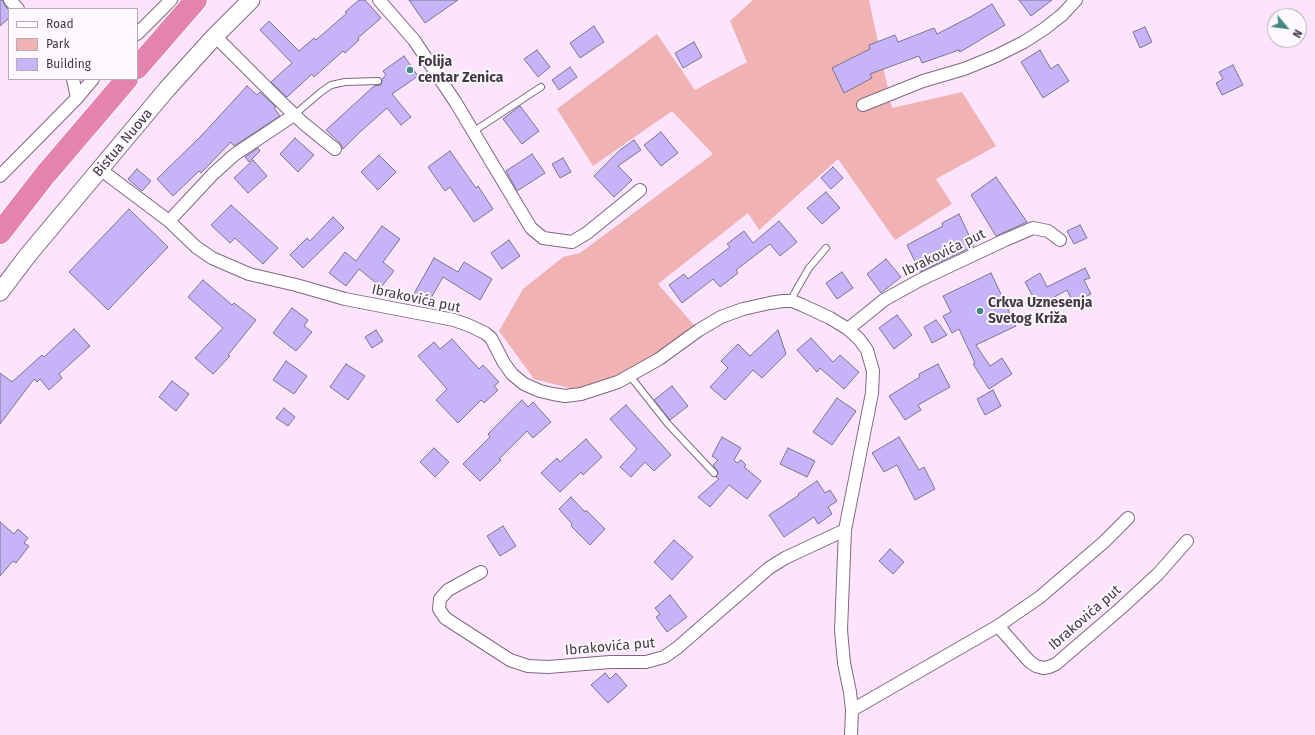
<!DOCTYPE html>
<html>
<head>
<meta charset="utf-8">
<style>
	body { margin:0 }
	#map { position:relative; width:1315px; height:735px; overflow:hidden; background:#fce4fd; font-family:"Fira Sans",sans-serif }
	canvas { display:block }
	.legend { position:absolute; left:8px; top:8px; width:130px; height:72px; box-sizing:border-box; background:#fdf9fe; border:1px solid #b3acb3; margin:0; padding:5px 7px; list-style:none; font-size:12px; color:#433943 }
	.legend li { display:flex; align-items:center; gap:8px; height:20px }
	.legend b { width:20px; border:1px solid #b3acb3 }
	.north { position:absolute; left:1267px; top:8px; width:40px; height:40px; box-sizing:border-box; background:#fdf9fe; border:1px solid #b3acb3; border-radius:50%; rotate:119deg; font-size:11px; font-weight:700; line-height:16px; text-align:center; color:#433943 }
	.north::after { content:''; display:block; margin:auto; width:14px; height:18px; background:#428882; clip-path:polygon(50% 0,100% 100%,50% 72%,0 100%) }
</style>
</head>
<body>
<div id="map">
<canvas width="1315" height="735"></canvas>
<ul class="legend">
<li><b style="height:5px;background:#fff"></b>Road</li>
<li><b style="height:11px;background:#f0b2b2"></b>Park</li>
<li><b style="height:11px;background:#c7b4f8"></b>Building</li>
</ul>
<div class="north">N</div>
</div>
<script>
const ctx = document.querySelector('canvas').getContext('2d');
ctx.lineJoin = 'round';
function paint(path, color) { ctx.fillStyle = color; ctx.fill(path, 'evenodd'); }
const poly = rows => new Path2D(rows.map(r => 'M' + r).join(''));
function trace(path, color, width, dash) { ctx.strokeStyle = color; ctx.lineWidth = width; ctx.lineCap = dash ? 'butt' : 'round'; ctx.setLineDash(dash || []); ctx.stroke(path); }
function write(font, color, halo, rows, align = 'center') {
  ctx.font = font + ' "Fira Sans",sans-serif'; ctx.lineWidth = 4; ctx.setLineDash([]); ctx.textBaseline = 'middle'; ctx.strokeStyle = halo; ctx.fillStyle = color; for (const [text, x, y, turn = 0] of rows) {
    ctx.save(); ctx.translate(x, y); ctx.rotate((+turn || 0) * Math.PI / 180); ctx.textAlign = isNaN(turn) ? turn : align; if (halo) ctx.strokeText(text, 0, 0); ctx.fillText(text, 0, 0); ctx.restore();
  }
}
paint(poly([
	[753,0,869,0,892,108,962,92,996,146,936,179,952,204,895,240,838,159,759,230,748,213,658,284,701,333,620,380,577,390,534,379,499,331,523,289,563,257,580,253,713,154,672,111,593,166,557,109,657,34,695,90,747,62,730,21]
]), '#f0b2b2');
const building = poly([
	[0,0,3,0,4,5,9,10,9,18,0,26,0,0],
	[359,0,365,0,381,18,358,38,359,40,345,53,343,51,314,77,312,74,287,97,271,82,292,63,260,30,269,21,299,51,314,38,316,40,347,13,345,12,359,0],
	[409,0,458,0,425,23,409,0],
	[1019,0,1052,0,1031,16,1019,0],
	[992,4,1005,25,960,52,959,50,922,63,919,56,870,74,872,78,844,93,832,68,870,49,869,45,895,35,898,42,934,28,937,34,972,16,992,4],
	[594,26,604,42,580,58,570,43,594,26],
	[1145,27,1152,42,1140,48,1133,32,1145,27],
	[694,42,702,57,683,68,675,53,694,42],
	[537,50,550,67,538,77,524,59,537,50],
	[1040,50,1051,69,1058,64,1069,81,1043,98,1021,62,1040,50],
	[404,56,418,76,392,94,411,117,401,125,387,108,360,132,343,149,340,143,326,130,374,86,381,85,382,81,382,79,386,75,383,71,404,56],
	[1233,65,1243,85,1222,95,1216,83,1223,79,1219,72,1233,65],
	[570,67,577,77,559,90,552,80,570,67],
	[247,86,257,95,260,92,276,107,274,108,280,116,234,146,231,142,201,173,199,171,173,196,157,179,202,135,247,86],
	[520,106,539,131,522,144,503,119,520,106],
	[661,132,678,153,661,166,644,145,661,132],
	[295,138,314,155,298,172,280,154,295,138],
	[634,140,641,150,618,166,632,180,614,197,594,176,620,150,634,140],
	[258,148,260,151,249,162,245,157,258,148],
	[450,151,476,188,478,186,493,209,474,222,450,187,445,191,428,167,450,151],
	[532,154,545,173,517,191,506,171,532,154],
	[379,155,396,172,378,190,361,172,379,155],
	[563,158,571,172,560,178,552,164,563,158],
	[253,160,267,176,248,193,234,178,253,160],
	[833,167,843,178,831,189,821,178,833,167],
	[137,169,151,181,142,191,128,179,137,169],
	[996,177,1027,222,996,236,971,195,996,177],
	[826,192,840,208,822,224,807,208,826,192],
	[231,205,278,248,263,264,235,238,230,243,211,225,231,205],
	[129,209,168,247,108,310,69,272,129,209],
	[959,214,974,246,920,272,907,245,943,226,942,223,959,214],
	[333,217,344,228,303,268,290,255,307,238,310,241,333,217],
	[779,221,797,242,780,256,770,244,736,270,738,273,720,287,713,279,682,303,669,285,684,274,688,279,730,247,727,244,744,231,753,243,779,221],
	[1080,225,1087,238,1074,244,1067,231,1080,225],
	[382,226,400,239,383,262,394,271,381,287,359,269,346,286,329,273,345,252,356,261,382,226],
	[509,240,520,256,502,269,491,253,509,240],
	[434,258,458,272,464,262,492,279,480,300,443,277,426,307,411,299,434,258],
	[886,259,901,277,881,293,867,274,886,259],
	[1085,268,1090,278,1084,280,1091,294,1073,303,1067,290,1038,306,1025,282,1040,273,1047,287,1085,268],
	[842,272,853,288,837,299,826,283,842,272],
	[991,273,1016,326,976,345,990,366,1002,358,1012,374,989,389,973,364,975,363,959,329,952,333,943,316,951,312,943,296,991,273],
	[203,280,232,305,234,303,256,320,228,355,230,356,213,374,195,358,223,328,188,297,203,280],
	[292,308,308,320,304,326,312,332,296,351,273,333,292,308],
	[897,315,912,335,894,349,879,328,897,315],
	[936,320,947,335,932,343,924,327,936,320],
	[74,329,90,346,59,374,62,378,49,390,40,379,37,382,34,379,0,424,0,373,12,382,42,355,44,357,74,329],
	[376,330,383,341,372,348,365,337,376,330],
	[778,330,786,354,762,378,753,370,725,400,710,387,728,368,721,361,738,344,750,356,778,330],
	[811,338,833,362,840,355,859,372,844,389,820,368,817,372,797,350,811,338],
	[452,339,479,369,483,365,499,382,494,386,498,390,484,403,481,400,458,423,436,400,447,389,418,356,434,342,440,349,452,339],
	[286,361,307,376,294,394,273,380,286,361],
	[346,364,365,376,348,400,330,387,346,364],
	[938,364,950,387,918,405,921,410,905,420,889,396,920,377,919,374,938,364],
	[172,381,189,394,176,411,159,397,172,381],
	[672,386,688,406,670,420,654,400,672,386],
	[993,390,1001,406,985,415,977,399,993,390],
	[837,398,856,411,832,445,813,432,837,398],
	[522,400,528,407,533,402,551,422,533,438,527,431,499,459,501,460,480,481,463,464,490,437,488,434,522,400],
	[626,405,671,455,654,471,645,462,631,477,620,467,637,449,610,419,626,405],
	[284,408,295,417,288,426,276,418,284,408],
	[722,437,741,448,734,460,737,463,741,460,746,465,744,467,761,481,747,499,729,485,710,507,698,497,719,479,716,477,718,472,713,465,718,460,712,456,722,437],
	[899,437,919,470,924,467,935,489,915,500,897,465,884,472,872,453,899,437],
	[586,439,602,457,583,475,581,472,560,492,541,473,557,458,560,462,586,439],
	[434,448,449,462,435,477,420,462,434,448],
	[788,448,815,461,807,477,780,464,788,448],
	[817,481,825,493,830,490,837,501,828,507,832,514,818,524,814,517,784,537,769,515,799,495,798,494,817,481],
	[571,497,585,512,586,510,605,529,590,545,571,526,572,524,559,509,571,497],
	[0,522,14,534,18,529,28,538,24,543,29,546,16,563,13,561,0,576,0,522],
	[503,526,516,546,500,556,487,536,503,526],
	[674,540,693,557,672,580,654,562,674,540],
	[890,549,904,562,893,574,879,561,890,549],
	[670,595,687,617,667,632,656,617,660,614,655,608,670,595],
	[605,673,610,679,616,673,627,686,608,703,591,685,605,673]
]);
paint(building, '#c7b4f8');
trace(building, '#7b748f', 1);
const lane = poly([
	[294,115,321,92,331,85,345,82,378,81],
	[474,131,541,87],
	[792,301,794,294,809,268,826,248],
	[630,376,668,424,714,473]
]);
const street = poly([
	[10,0,18,9],
	[379,0,414,40,456,103,531,228,543,238,572,242,587,233,640,190],
	[137,34,171,0],
	[215,36,281,102,303,123,335,149],
	[73,79,77,98],
	[863,105,923,81,964,69,996,56,1024,42,1044,29,1062,15,1076,0],
	[101,170,169,221,196,247,212,258,249,274,296,285,345,299,454,320,468,325,485,333,491,338,504,363,512,374,524,384,540,391,553,394,565,396,581,394,618,382,659,359,699,330,721,317,743,309,770,303,783,301,792,301,802,305,830,318,848,329,859,339,867,350,873,371,872,393,845,530,841,630,844,663,850,692,852,710,851,735],
	[0,176,77,98,93,79],
	[169,221,213,174,234,155,294,115],
	[848,329,884,300,920,280,1005,240,1033,228,1048,231,1060,240],
	[481,572,448,590,440,599,439,609,445,618,510,660,528,666,548,667,610,662,646,662,664,657,677,648,769,568,785,558,845,530],
	[998,626,1029,661,1036,666,1043,668,1049,667,1056,664,1120,609,1158,574,1187,541],
	[852,710,998,626,1040,597,1104,542,1128,518]
]);
const secondary = poly([
	[0,292,28,255,167,89,215,36,251,0]
]);
const highway = poly([
	[137,68,196,0],
	[0,233,45,175,127,79]
]);
trace(lane, '#7e697f', 8);
trace(street, '#7e697f', 14);
trace(secondary, '#7e697f', 19);
trace(highway, '#fff', 24);
trace(lane, '#fff', 6);
trace(street, '#fff', 12);
trace(secondary, '#fff', 17);
trace(highway, '#e482b0', 22);
for (const [x, y, r, color] of [
	[410,70,4,"#428882"],
	[980,311,4,"#428882"]
]) { const dot = new Path2D(); dot.arc(x, y, r, 0, 2 * Math.PI); ctx.fillStyle = color; ctx.fill(dot); trace(dot, '#fdf9fe', 1.5); }
write('bold 14px', '#433943', '#fdf9fe', [
	["Folija",418,62],
	["centar Zenica",418,78],
	["Crkva Uznesenja",988,303],
	["Svetog Križa",988,319]
], 'left');
write('14px', '#433943', '#fdf9fe', [
	["Bistua Nuova",123,143,-50],
	["Ibrakovića put",944,253,-26],
	["Ibrakovića put",416,299,12],
	["Ibrakovića put",1085,618,-41],
	["Ibrakovića put",610,647,-5]
]);
</script>
</body>
</html>
